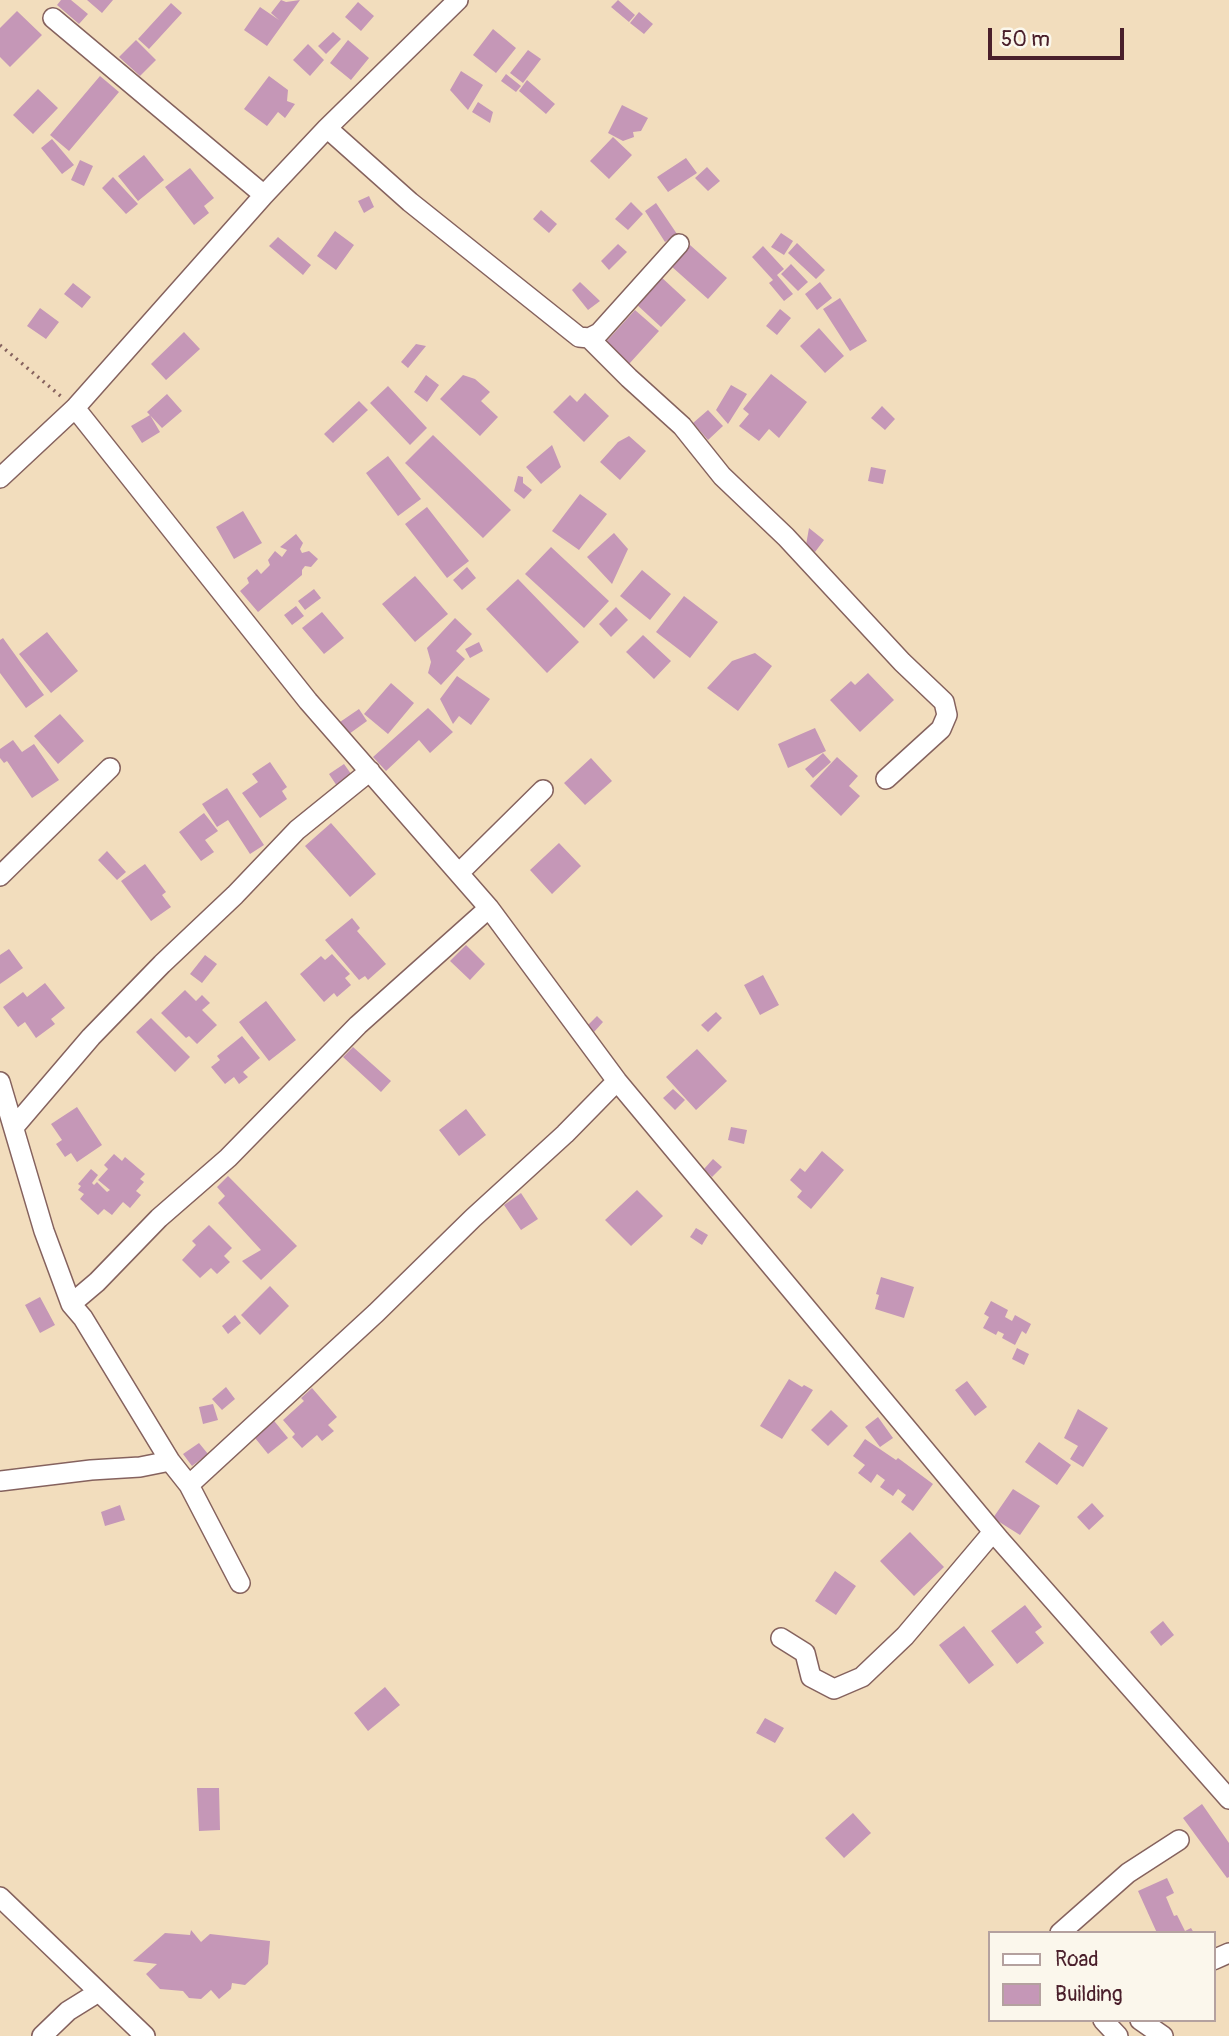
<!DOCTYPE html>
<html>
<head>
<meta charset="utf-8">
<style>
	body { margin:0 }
	#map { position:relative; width:1229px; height:2036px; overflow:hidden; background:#f2ddbd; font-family:Pangolin,sans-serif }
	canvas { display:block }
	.legend { position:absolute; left:988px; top:1931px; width:228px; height:91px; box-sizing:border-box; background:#fbf7ec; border:2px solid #b4a19f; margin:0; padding:9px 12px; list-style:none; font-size:21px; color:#4a1f2b }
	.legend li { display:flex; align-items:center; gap:14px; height:35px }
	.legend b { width:35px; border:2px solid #b4a19f }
	.scale { position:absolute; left:988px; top:28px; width:136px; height:32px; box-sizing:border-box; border:4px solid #4a1f2b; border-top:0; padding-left:9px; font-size:21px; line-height:24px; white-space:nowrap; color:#4a1f2b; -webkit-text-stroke:5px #fbf7ec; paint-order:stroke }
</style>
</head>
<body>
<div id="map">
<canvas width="1229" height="2036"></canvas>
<ul class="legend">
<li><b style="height:9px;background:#fff"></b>Road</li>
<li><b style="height:19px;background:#c597b7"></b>Building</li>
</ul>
<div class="scale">50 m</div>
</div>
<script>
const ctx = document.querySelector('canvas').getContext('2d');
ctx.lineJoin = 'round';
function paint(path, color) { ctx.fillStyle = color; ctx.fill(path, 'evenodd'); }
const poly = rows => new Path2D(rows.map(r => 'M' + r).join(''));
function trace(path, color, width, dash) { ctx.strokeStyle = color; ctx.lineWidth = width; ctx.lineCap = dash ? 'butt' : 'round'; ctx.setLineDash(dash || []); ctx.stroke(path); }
paint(poly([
	[61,0,71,0,88,14,79,24,57,5],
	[87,0,113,0,102,13],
	[281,0,286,2,300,0,267,46,244,30,260,7,279,20,271,13],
	[618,0,635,15,629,22,611,7],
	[358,2,374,16,361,31,345,17],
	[171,3,182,13,149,49,138,39],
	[17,11,42,35,10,67,0,57,0,28],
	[639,12,653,24,644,34,630,23],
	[493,29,516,48,496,73,473,55],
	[333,32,341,39,326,54,318,46],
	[136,40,156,60,140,76,119,57],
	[348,40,369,58,351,80,330,63],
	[308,44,324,60,310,76,293,60],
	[528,50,541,59,523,83,510,73],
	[461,71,483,85,468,110,450,90],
	[506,74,521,86,516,92,501,81],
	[100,76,119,92,69,151,50,135],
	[269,76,288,90,287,101,295,104,285,118,278,112,267,126,244,109],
	[527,80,555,104,546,114,519,91],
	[38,89,58,108,33,134,13,115],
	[478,102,493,112,490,123,472,112],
	[622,105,648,118,641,131,633,132,634,137,623,141,608,133],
	[613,137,632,155,609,179,590,161],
	[52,139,74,165,62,174,41,148],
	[144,155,164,180,138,201,118,176],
	[686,158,697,173,668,192,657,177],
	[80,160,93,166,84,186,71,180],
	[707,167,720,181,708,191,695,178],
	[190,168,214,198,204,206,209,213,194,225,165,187],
	[113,177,138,204,126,214,102,188],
	[369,196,374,207,364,213,358,201],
	[631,202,643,214,628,230,615,219],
	[656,203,677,234,665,242,645,211],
	[541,210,557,224,549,233,533,219],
	[335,231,354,245,336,270,317,256],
	[781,233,793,241,784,255,771,247],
	[278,237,311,265,303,275,269,246],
	[797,243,825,270,816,279,788,253],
	[618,244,627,252,609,270,601,261],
	[690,245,727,278,708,299,671,266],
	[763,246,784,269,777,275,793,294,784,301,769,283,773,280,752,257],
	[791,264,808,282,798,291,781,274],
	[660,276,686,300,661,327,635,303],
	[580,282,600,301,588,310,572,290],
	[820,282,832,298,817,310,805,294],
	[73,283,91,297,82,308,64,294],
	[840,298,867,341,850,351,823,309],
	[40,308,59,322,46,339,27,326],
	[780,309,791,318,777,335,766,326],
	[635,310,659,331,629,364,605,343],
	[819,328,844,356,825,373,800,346],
	[184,332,200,349,166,380,151,364],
	[416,344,426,346,408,368,401,362],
	[771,374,807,402,779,438,769,429,759,441,739,426,749,414,743,409],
	[426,375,439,385,427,402,414,392],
	[463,375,475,379,490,392,481,401,498,417,480,436,440,399],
	[731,385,747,394,728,424,716,410],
	[388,386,427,428,410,445,370,403],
	[585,393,609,416,584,442,553,412,570,395,577,402],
	[167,394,182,411,162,428,147,412],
	[359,401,368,410,333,443,324,434],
	[882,406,895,419,885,430,871,418],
	[708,410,723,426,708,440,693,423],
	[150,415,160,432,142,443,131,426],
	[433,435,511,510,483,538,405,463],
	[629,436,646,451,620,480,600,462,618,442],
	[552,445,561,467,541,484,526,467],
	[388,456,421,499,398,516,366,473],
	[871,467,886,470,883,484,868,481],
	[518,476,523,477,523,483,532,490,524,499,514,491],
	[580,494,607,514,579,550,552,531],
	[427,507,469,561,447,578,405,524],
	[243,511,262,543,234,559,216,527],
	[809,528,824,540,815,552,806,545],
	[614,533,628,549,612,584,587,557],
	[296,534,303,543,300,549,302,553,309,551,318,559,311,567,305,566,302,570,302,575,258,612,240,591,249,583,247,578,257,569,261,574,270,565,268,560,275,551,282,557,287,550,280,547],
	[551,547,609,601,584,628,525,574],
	[467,567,476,578,462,590,453,580],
	[642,570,671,594,650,620,620,596],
	[415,576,448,614,415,642,382,604],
	[518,579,579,642,547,673,486,609],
	[314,589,321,598,305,610,298,601],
	[684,596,718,622,690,658,656,632],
	[296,606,304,616,292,625,284,615],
	[616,607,628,620,611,637,599,624],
	[322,612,344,638,324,654,302,628],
	[455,618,472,634,456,651,465,659,441,685,428,673,431,662,427,648],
	[47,632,78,671,51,693,19,654],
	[643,635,671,661,654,679,626,652],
	[3,638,44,695,26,708,0,673,0,640],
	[479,642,483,651,470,658,465,649],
	[755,653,772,666,738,711,707,688,732,661],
	[868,673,894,700,860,732,830,700,851,681,855,685],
	[457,676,490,699,471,725,459,716,453,724,440,699],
	[391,683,414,703,388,734,364,714],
	[428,708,453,732,430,753,419,740,386,771,373,757],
	[359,709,367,721,349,734,340,722],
	[60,714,84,741,58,764,34,736],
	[815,728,826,751,788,768,778,744],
	[13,740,22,752,34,744,59,780,32,798,7,761,4,763,0,758,0,749],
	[823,753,831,762,813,778,805,769],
	[837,757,858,776,849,786,860,796,841,816,810,786],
	[591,758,612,781,585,805,564,783],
	[270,762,287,787,282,791,287,799,260,818,242,793,258,782,252,774],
	[344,764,354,778,339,789,329,774],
	[227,788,264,845,250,854,228,820,217,827,202,804],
	[204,813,218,831,205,840,214,852,201,861,179,832],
	[331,823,376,874,350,897,305,846],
	[559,843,581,866,552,894,530,870],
	[107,851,126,872,117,880,98,860],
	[145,864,166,892,162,895,171,907,151,921,121,881],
	[352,918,360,928,357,931,386,964,368,980,365,976,359,980,325,940],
	[466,945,485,964,470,980,450,961],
	[9,949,23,968,0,984,0,955],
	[332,954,350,974,345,978,351,985,337,997,334,993,324,1002,300,974,321,956,325,960],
	[205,955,217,964,202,983,190,974],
	[763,975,779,1005,760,1015,744,985],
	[45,983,65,1008,51,1019,55,1024,36,1038,25,1022,18,1027,3,1007,23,992,27,997],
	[185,990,196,1001,202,995,210,1003,202,1010,217,1025,197,1044,189,1036,186,1038,161,1013],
	[266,1001,296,1040,269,1061,239,1022],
	[716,1012,722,1018,708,1032,701,1025],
	[597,1016,603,1022,594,1032,587,1026],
	[151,1018,190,1057,175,1072,136,1032],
	[242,1036,260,1058,243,1072,248,1077,239,1084,234,1077,225,1084,211,1067,220,1060,217,1056],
	[353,1047,391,1081,381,1092,343,1057],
	[697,1049,727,1081,696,1110,666,1077],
	[673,1089,685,1100,675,1110,663,1098],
	[77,1107,102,1145,77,1162,71,1153,65,1157,56,1144,62,1140,51,1124],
	[466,1109,486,1135,459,1156,439,1130],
	[731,1127,747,1130,744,1144,728,1140],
	[822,1151,844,1170,811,1209,797,1197,802,1191,790,1180,800,1168,805,1172],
	[114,1154,122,1161,125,1157,145,1174,140,1179,144,1182,136,1191,141,1195,130,1208,123,1202,112,1215,104,1209,98,1215,80,1199,84,1194,78,1190,81,1186,78,1184,91,1169,98,1175,92,1183,94,1185,97,1182,107,1192,110,1190,98,1180,108,1169,104,1165],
	[713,1159,722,1167,712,1177,704,1169],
	[228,1176,297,1246,261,1280,242,1261,261,1250,218,1203,225,1196,217,1187],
	[637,1190,663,1216,631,1246,605,1220],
	[521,1193,538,1219,521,1230,504,1205],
	[209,1225,232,1248,224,1256,230,1262,217,1274,211,1268,200,1278,182,1260,196,1245,192,1241],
	[696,1228,708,1235,702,1245,690,1237],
	[881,1277,914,1287,904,1318,875,1309,879,1295,876,1294],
	[270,1286,289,1306,260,1335,241,1315],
	[40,1297,55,1325,40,1333,25,1305],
	[991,1301,1008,1310,1005,1317,1012,1321,1015,1315,1031,1324,1026,1334,1022,1331,1015,1345,1002,1338,1004,1334,998,1331,996,1335,983,1328,989,1317,984,1314],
	[235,1315,241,1323,228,1334,222,1326],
	[1017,1348,1029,1354,1024,1365,1012,1359],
	[789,1379,802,1387,804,1385,813,1390,782,1439,760,1426],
	[967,1381,987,1407,975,1416,955,1390],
	[226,1387,235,1399,222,1410,212,1399],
	[312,1388,337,1417,328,1425,334,1431,322,1441,317,1435,302,1448,292,1437,295,1434,283,1420,304,1401,301,1398],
	[213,1404,218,1420,203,1424,199,1407],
	[1078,1409,1108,1428,1083,1467,1070,1459,1078,1446,1064,1438],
	[831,1410,848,1426,828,1446,811,1430],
	[271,1417,288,1438,268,1454,251,1433],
	[878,1417,893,1438,880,1447,865,1427],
	[865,1439,896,1460,898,1458,933,1484,913,1511,901,1502,906,1495,898,1489,893,1496,880,1487,885,1480,877,1474,871,1483,858,1473,865,1465,853,1456],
	[1039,1442,1071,1465,1057,1485,1025,1462],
	[199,1443,208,1454,192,1466,183,1454],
	[1013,1489,1040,1506,1020,1535,993,1518],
	[1092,1503,1104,1516,1089,1530,1077,1517],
	[120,1505,125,1520,105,1526,101,1512],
	[910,1532,944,1567,914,1596,880,1561],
	[835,1571,856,1586,836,1615,815,1601],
	[1025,1605,1042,1627,1035,1632,1044,1643,1017,1664,991,1631],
	[1163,1621,1174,1635,1161,1646,1150,1632],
	[964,1626,994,1665,969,1684,939,1645],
	[385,1687,400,1705,368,1731,354,1713],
	[765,1718,784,1728,775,1743,756,1733],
	[197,1788,219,1788,220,1830,199,1831],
	[1202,1804,1229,1843,1229,1877,1227,1878,1183,1818],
	[853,1813,871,1833,844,1858,825,1838],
	[1167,1878,1174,1893,1166,1897,1174,1916,1177,1915,1185,1931,1191,1928,1194,1933,1157,1933,1138,1891],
	[191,1930,201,1942,210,1934,270,1941,268,1964,245,1985,232,1983,231,1989,219,1999,211,1990,201,1999,189,1998,183,1991,160,1989,146,1974,157,1964,133,1961,165,1933,190,1935]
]), '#c597b7');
const minor = poly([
	[53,18,264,195],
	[327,128,410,202,579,337,589,338,599,333,679,244],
	[589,338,629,378,682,426,722,476,786,537,902,662,944,702,947,715,941,729,886,779],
	[75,408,308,701,489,908,617,1081,1000,1540,1229,1799],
	[0,478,75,408,264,195,327,128,458,0],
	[459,873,543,790],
	[0,876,110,768],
	[0,1082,44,1231,71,1304,83,1318,170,1461,189,1485,240,1583],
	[14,1127,91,1037,162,964,235,895,297,830,370,771],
	[71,1304,97,1282,159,1218,228,1158,358,1025,489,908],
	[0,1481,91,1470,140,1467,170,1461],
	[189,1485,376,1313,473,1218,565,1134,617,1081],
	[781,1638,805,1653,811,1677,834,1689,862,1677,905,1636,993,1532],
	[0,1897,145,2036],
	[1060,1933,1128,1873,1179,1840],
	[1213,1960,1229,1953],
	[1103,2020,1118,2036],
	[1140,2020,1163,2036],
	[42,2036,68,2011,97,1993]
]);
trace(minor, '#85625e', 22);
trace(poly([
	[0,345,63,398]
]), '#85625e', 3.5, [2, 5]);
trace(minor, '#fff', 19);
</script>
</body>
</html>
